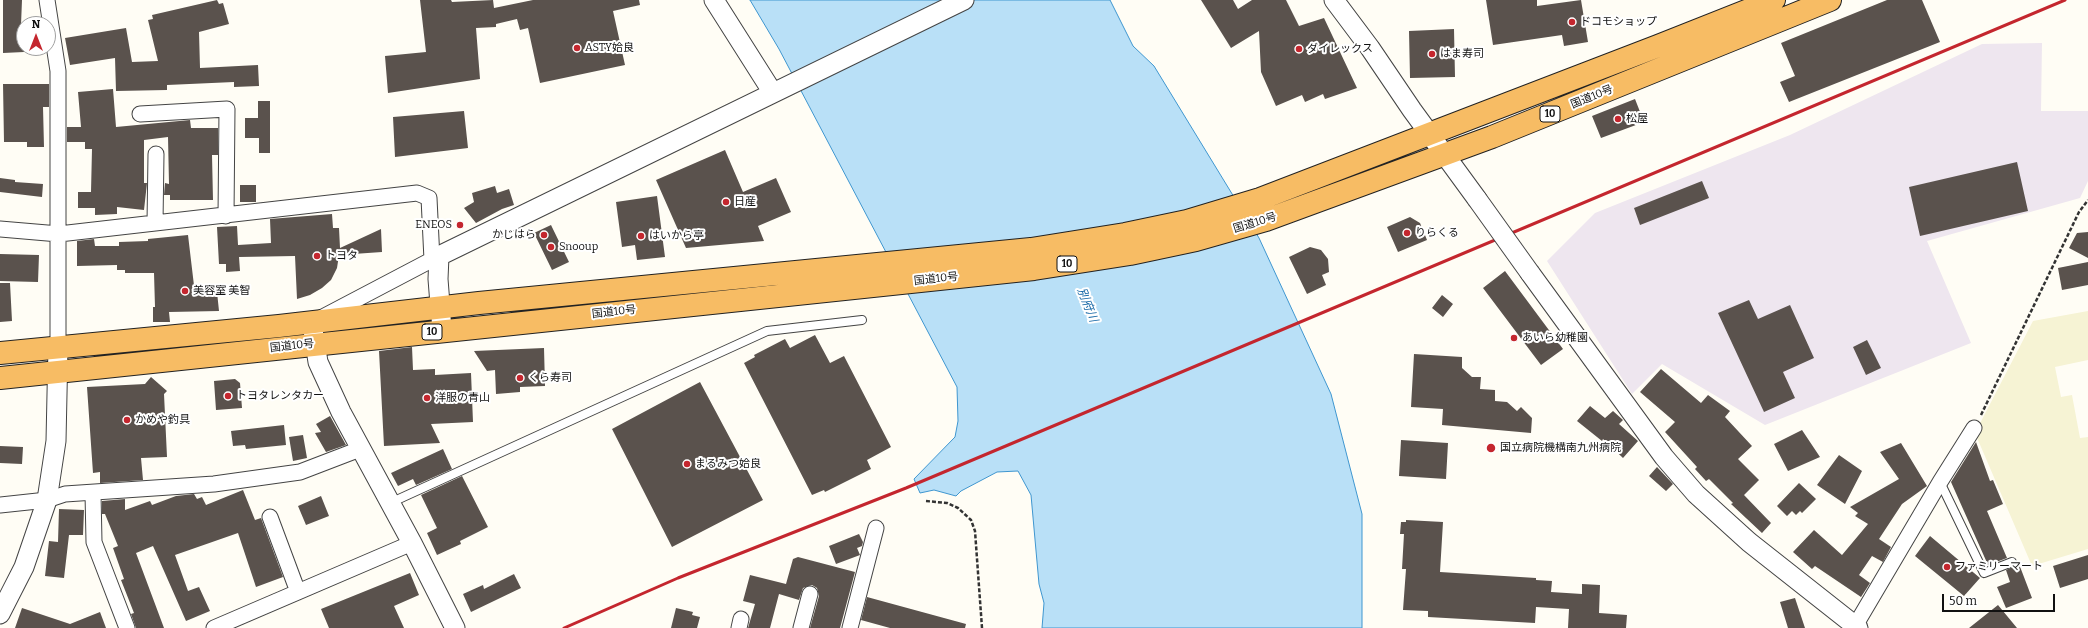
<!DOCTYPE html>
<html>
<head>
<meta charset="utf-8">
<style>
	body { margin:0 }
	#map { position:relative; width:2088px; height:628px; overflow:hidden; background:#fffdf5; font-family:Bitter,serif }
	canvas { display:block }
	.north { position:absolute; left:16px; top:16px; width:40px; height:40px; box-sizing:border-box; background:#fff; border:1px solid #a0a0a0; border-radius:50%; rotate:0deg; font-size:11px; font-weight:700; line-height:16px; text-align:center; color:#111 }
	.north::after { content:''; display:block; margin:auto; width:14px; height:18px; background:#c4262e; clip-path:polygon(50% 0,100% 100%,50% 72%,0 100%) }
	.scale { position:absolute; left:1942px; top:594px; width:113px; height:18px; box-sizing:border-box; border:2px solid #111; border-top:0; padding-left:5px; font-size:12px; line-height:14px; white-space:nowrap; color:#111; -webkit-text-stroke:3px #fff; paint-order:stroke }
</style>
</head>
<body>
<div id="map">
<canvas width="2088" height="628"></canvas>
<div class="north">N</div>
<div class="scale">50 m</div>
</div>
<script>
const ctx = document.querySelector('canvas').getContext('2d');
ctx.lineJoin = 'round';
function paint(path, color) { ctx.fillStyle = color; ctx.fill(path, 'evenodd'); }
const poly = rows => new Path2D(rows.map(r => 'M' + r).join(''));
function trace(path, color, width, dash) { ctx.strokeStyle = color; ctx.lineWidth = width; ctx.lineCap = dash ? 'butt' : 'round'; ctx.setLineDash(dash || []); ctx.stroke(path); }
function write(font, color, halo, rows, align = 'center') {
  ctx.font = font + ' Bitter,"Noto Sans JP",serif'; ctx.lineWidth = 4; ctx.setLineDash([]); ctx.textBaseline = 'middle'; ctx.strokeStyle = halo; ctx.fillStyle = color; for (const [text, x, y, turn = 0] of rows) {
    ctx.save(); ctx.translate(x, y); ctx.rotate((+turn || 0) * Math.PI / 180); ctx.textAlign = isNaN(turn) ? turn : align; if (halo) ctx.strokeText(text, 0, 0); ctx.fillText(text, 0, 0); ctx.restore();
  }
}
paint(poly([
	[2042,43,2041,111,2088,111,2088,181,2080,198,1927,241,1971,343,1765,425,1662,364,1632,394,1547,261,1595,213,1790,135,1982,44]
]), '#eee6ef');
paint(poly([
	[2088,311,2088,360,2055,367,2061,397,2072,395,2080,438,2088,437,2088,549,2032,566,1975,433,2033,321]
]), '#f6f3d4');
const water = poly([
	[750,0,1110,0,1133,46,1154,66,1259,238,1331,394,1362,514,1362,628,1042,628,1044,603,1039,584,1031,495,1018,471,997,472,961,491,956,496,934,490,920,493,914,479,955,437,958,421,957,387,779,49,750,0]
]);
paint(water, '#b9e0f7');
trace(water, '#3f96cf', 1);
paint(poly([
	[3,0,22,0,21,25,24,25,24,52,3,53],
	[217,0,219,4,223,3,229,24,199,32,200,68,258,65,259,86,234,87,234,82,167,85,167,90,116,91,115,58,70,65,65,38,126,28,132,62,158,61,148,20,153,19,152,15],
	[420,0,451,0,452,2,493,0,494,8,533,0,639,0,640,5,613,11,625,65,540,83,528,28,520,30,517,19,496,24,496,27,476,28,480,79,388,93,385,56,426,52],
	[1201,0,1233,0,1238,9,1252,0,1286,0,1299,26,1324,18,1357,88,1325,99,1323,94,1305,102,1302,95,1276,106,1261,72,1259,31,1231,48],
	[1486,0,1537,0,1537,6,1581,0,1588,42,1564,46,1562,35,1493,45],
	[1887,0,1922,0,1940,42,1789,102,1780,82,1795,76,1781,43],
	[1454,29,1455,77,1410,78,1409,31],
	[3,84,49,84,49,107,43,107,44,147,27,147,27,142,4,142],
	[113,89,116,127,190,120,191,128,218,128,218,155,212,155,213,200,170,200,170,195,164,195,165,183,169,184,168,137,144,140,144,183,147,183,144,210,117,207,117,214,95,215,95,208,78,208,78,192,91,192,92,149,85,149,85,142,67,142,67,127,81,127,78,92],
	[1635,99,1644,122,1601,138,1592,116],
	[258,101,270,101,270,153,259,153,259,138,245,138,245,118,258,118],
	[464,111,468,148,395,157,393,117],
	[725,150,743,192,776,178,791,212,758,226,764,241,686,248,656,180],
	[2017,162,2028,211,1920,236,1909,187],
	[0,178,15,180,15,182,43,184,42,197,0,192],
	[1702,181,1709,198,1640,225,1634,208],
	[240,185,256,185,256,202,240,202],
	[495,186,497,193,509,189,514,205,502,209,476,223,464,208,474,202,472,193],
	[657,196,665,257,637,260,635,245,622,247,616,202],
	[332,214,333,228,339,228,340,248,381,229,382,252,339,255,337,268,331,280,322,288,310,295,297,299,295,256,239,257,240,271,226,272,226,264,219,264,217,227,237,226,238,245,271,243,270,219],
	[1410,217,1420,223,1427,240,1398,252,1387,227],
	[551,225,569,262,552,270,534,233],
	[2088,232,2088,258,2069,248,2077,233],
	[188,235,195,294,217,292,219,311,169,312,170,322,153,322,153,307,155,307,154,273,125,273,125,270,117,270,117,265,77,266,77,241,94,239,95,246,119,246,119,242,148,241,148,239],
	[1310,247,1321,250,1328,259,1329,272,1322,275,1326,285,1307,294,1289,257],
	[0,254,39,255,38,282,0,281],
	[2088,262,2088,285,2062,290,2058,268],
	[1505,271,1563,349,1541,365,1483,288],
	[0,283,10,283,12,321,0,322],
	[1442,295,1453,304,1443,317,1432,308],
	[1749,300,1758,319,1790,305,1814,358,1783,372,1795,398,1764,412,1718,313],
	[815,335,830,363,844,356,891,447,867,460,871,469,825,492,824,490,812,495,744,363,755,357,754,355,785,339,790,348],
	[1867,340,1881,368,1866,375,1853,347],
	[412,347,413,370,435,369,435,375,471,373,473,422,431,424,440,443,384,446,379,351],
	[544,348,545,386,520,387,520,392,496,394,495,370,487,371,474,351],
	[1414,354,1462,357,1462,368,1472,377,1481,377,1480,389,1495,390,1495,401,1507,402,1517,411,1521,407,1532,418,1531,433,1442,425,1443,409,1411,407],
	[1661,369,1701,403,1708,395,1730,411,1725,417,1752,446,1738,459,1759,480,1744,495,1771,523,1762,533,1731,504,1733,503,1709,479,1706,481,1695,469,1697,467,1665,432,1675,422,1640,392],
	[151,377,167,391,164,394,167,457,141,458,143,480,100,483,100,472,93,473,87,387,145,384],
	[235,379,240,383,242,408,216,410,214,381],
	[700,382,763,500,672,547,612,429],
	[1590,406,1605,418,1613,411,1623,420,1619,424,1638,441,1623,458,1603,439,1602,441,1577,421],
	[330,416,346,445,326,452,315,433,321,432,316,424],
	[284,425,286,445,246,449,245,445,233,446,231,431],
	[1802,430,1820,457,1788,471,1774,444],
	[303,435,307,458,293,461,289,437],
	[1401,440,1448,443,1446,479,1399,476],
	[1976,442,1990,481,1993,480,2003,504,1987,511,2007,558,1988,565,1951,482],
	[1901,443,1927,486,1902,504,1879,539,1891,547,1883,562,1872,556,1859,575,1870,583,1861,597,1815,566,1812,569,1793,552,1814,530,1842,555,1868,524,1855,516,1858,513,1850,507,1899,479,1880,452],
	[0,446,23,447,22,464,0,463],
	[443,449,452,469,416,485,413,479,398,486,391,473],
	[1839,455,1862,471,1845,504,1817,485],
	[1657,467,1673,484,1666,491,1649,476],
	[462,476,488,527,460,541,461,544,437,555,427,533,437,528,421,495],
	[1799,483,1816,499,1802,513,1800,511,1796,515,1792,511,1787,516,1777,506],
	[243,490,255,520,261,518,283,577,256,587,238,533,175,555,188,591,199,587,210,611,186,621,153,546,136,553,164,628,136,628,131,614,134,613,121,580,124,579,113,548,118,546,105,514,102,514,102,501,125,499,125,510,150,501,152,505,176,496,194,494,197,499,202,497,206,505],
	[321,496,329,516,306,525,298,506],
	[59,509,84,510,83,535,69,535,64,578,45,576,49,541,58,542],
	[1406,520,1443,522,1440,572,1536,578,1536,580,1552,581,1551,592,1582,594,1582,584,1600,585,1599,613,1627,615,1626,628,1568,628,1569,609,1536,607,1535,623,1428,617,1428,611,1403,610,1406,569,1402,569,1404,534,1400,534,1401,522,1406,522],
	[859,534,863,542,862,546,857,548,860,555,836,564,829,546],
	[1930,536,1980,578,1964,596,1915,556],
	[2088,555,2088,579,2060,588,2053,566],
	[798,557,855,572,840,628,810,628,819,596,817,588,812,585,803,588,799,600,779,594,770,628,748,628,755,604,743,601,750,575,786,584,793,559],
	[2019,564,2032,598,2006,608,1997,587,2010,582,2006,570],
	[410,573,419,595,394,606,404,628,329,628,321,609],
	[514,574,521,588,471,612,463,594,483,585,484,589],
	[867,597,966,624,965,628,890,628,861,620],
	[1795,598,1805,628,1788,628,1780,602],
	[1998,605,2017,628,1969,628],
	[22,608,70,624,100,612,106,628,15,628],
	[676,608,693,612,692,615,700,617,697,628,671,628]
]), '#5a524d');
const service = poly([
	[1940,482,1984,573,2012,562],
	[390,503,767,331,862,320]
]);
const minor = poly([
	[47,0,58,71,58,347],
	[140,114,227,109,226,216],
	[155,223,156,154],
	[0,229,59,234,417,193,429,198,432,260],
	[321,318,439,256],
	[93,493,94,542,127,628],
	[0,505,47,500,65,494,214,484,300,472,360,449],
	[270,517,298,592],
	[1855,626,1940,482,1974,428],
	[214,628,412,543],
	[739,628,741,619],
	[801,628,810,594],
	[850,628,876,528]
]);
const tertiary = poly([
	[714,0,773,93],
	[1334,0,1370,48,1412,110,1477,199],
	[1530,273,1664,457,1696,494,1749,542,1858,628],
	[313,330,318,362,341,412,412,543,455,628],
	[442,330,438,279,439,256,964,0],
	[0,614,24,567,47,500,56,441,58,347]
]);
const trunk = poly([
	[0,353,279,326,479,303,1031,249,1125,234,1187,221,1260,199,1658,46,1774,0],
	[0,378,1034,269,1130,254,1196,240,1266,220,1492,137,1830,0]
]);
trace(service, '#444', 10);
trace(minor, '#444', 17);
trace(tertiary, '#444', 21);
trace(trunk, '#222', 24);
trace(poly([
	[1981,415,2079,212,2088,200],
	[926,501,947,503,958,508,971,520,975,531,982,628]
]), '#333', 2.5, [4, 2]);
trace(service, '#fff', 8);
trace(minor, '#fff', 15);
trace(tertiary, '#fff', 19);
trace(trunk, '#f7bc64', 22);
trace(poly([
	[564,628,678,578,906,488,2065,0]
]), '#c4262e', 3);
const tertiaryBridge = poly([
	[1477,199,1530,273]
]);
trace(tertiaryBridge, '#444', 21, []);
trace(tertiaryBridge, '#fff', 19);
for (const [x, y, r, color] of [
	[1572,22,4,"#c4262e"],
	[577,48,4,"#c4262e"],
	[1299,49,4,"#c4262e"],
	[1432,54,4,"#c4262e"],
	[1618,119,4,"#c4262e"],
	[726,202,4,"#c4262e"],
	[460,225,4,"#c4262e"],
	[1407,233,4,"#c4262e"],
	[544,235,4,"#c4262e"],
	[641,236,4,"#c4262e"],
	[551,247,4,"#c4262e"],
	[317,256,4,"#c4262e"],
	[185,291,4,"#c4262e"],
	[1514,338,4,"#c4262e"],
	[520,378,4,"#c4262e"],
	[228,396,4,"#c4262e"],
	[427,398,4,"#c4262e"],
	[127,420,4,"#c4262e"],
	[1491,448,5,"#c4262e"],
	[687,464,4,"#c4262e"],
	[1947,567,4,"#c4262e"]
]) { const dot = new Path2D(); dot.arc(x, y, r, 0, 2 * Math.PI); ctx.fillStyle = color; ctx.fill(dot); trace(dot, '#fff', 1.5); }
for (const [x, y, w] of [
	[1550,114,20],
	[1067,264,20],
	[432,332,20]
]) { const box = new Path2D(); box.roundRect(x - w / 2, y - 8, w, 16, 3); ctx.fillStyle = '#fff'; ctx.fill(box); trace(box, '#111', 1); }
write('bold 10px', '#111', null, [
	["10",1550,114],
	["10",1067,264],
	["10",432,332]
]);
write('11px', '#111', '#fff', [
	["ドコモショップ",1580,22],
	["ASTY姶良",585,48],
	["ダイレックス",1307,49],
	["はま寿司",1440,54],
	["松屋",1626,119],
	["日産",734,202],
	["ENEOS",452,225,"right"],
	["りらくる",1415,233],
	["かじはら",536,235,"right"],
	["はいから亭",649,236],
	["Snooup",559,247],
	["トヨタ",325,256],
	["美容室 美智",193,291],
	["あいら幼稚園",1522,338],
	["くら寿司",528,378],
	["トヨタレンタカー",236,396],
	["洋服の青山",435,398],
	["かめや釣具",135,420],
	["国立病院機構南九州病院",1500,448],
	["まるみつ姶良",695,464],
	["ファミリーマート",1955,567]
], 'left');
write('11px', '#111', '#fff', [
	["国道10号",1592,97,-22],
	["国道10号",1255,223,-17],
	["国道10号",936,279,-6],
	["国道10号",614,312,-6],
	["国道10号",292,346,-6]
]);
write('italic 12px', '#1768a6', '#fff', [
	["別府川",1087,305,68]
]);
</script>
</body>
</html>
